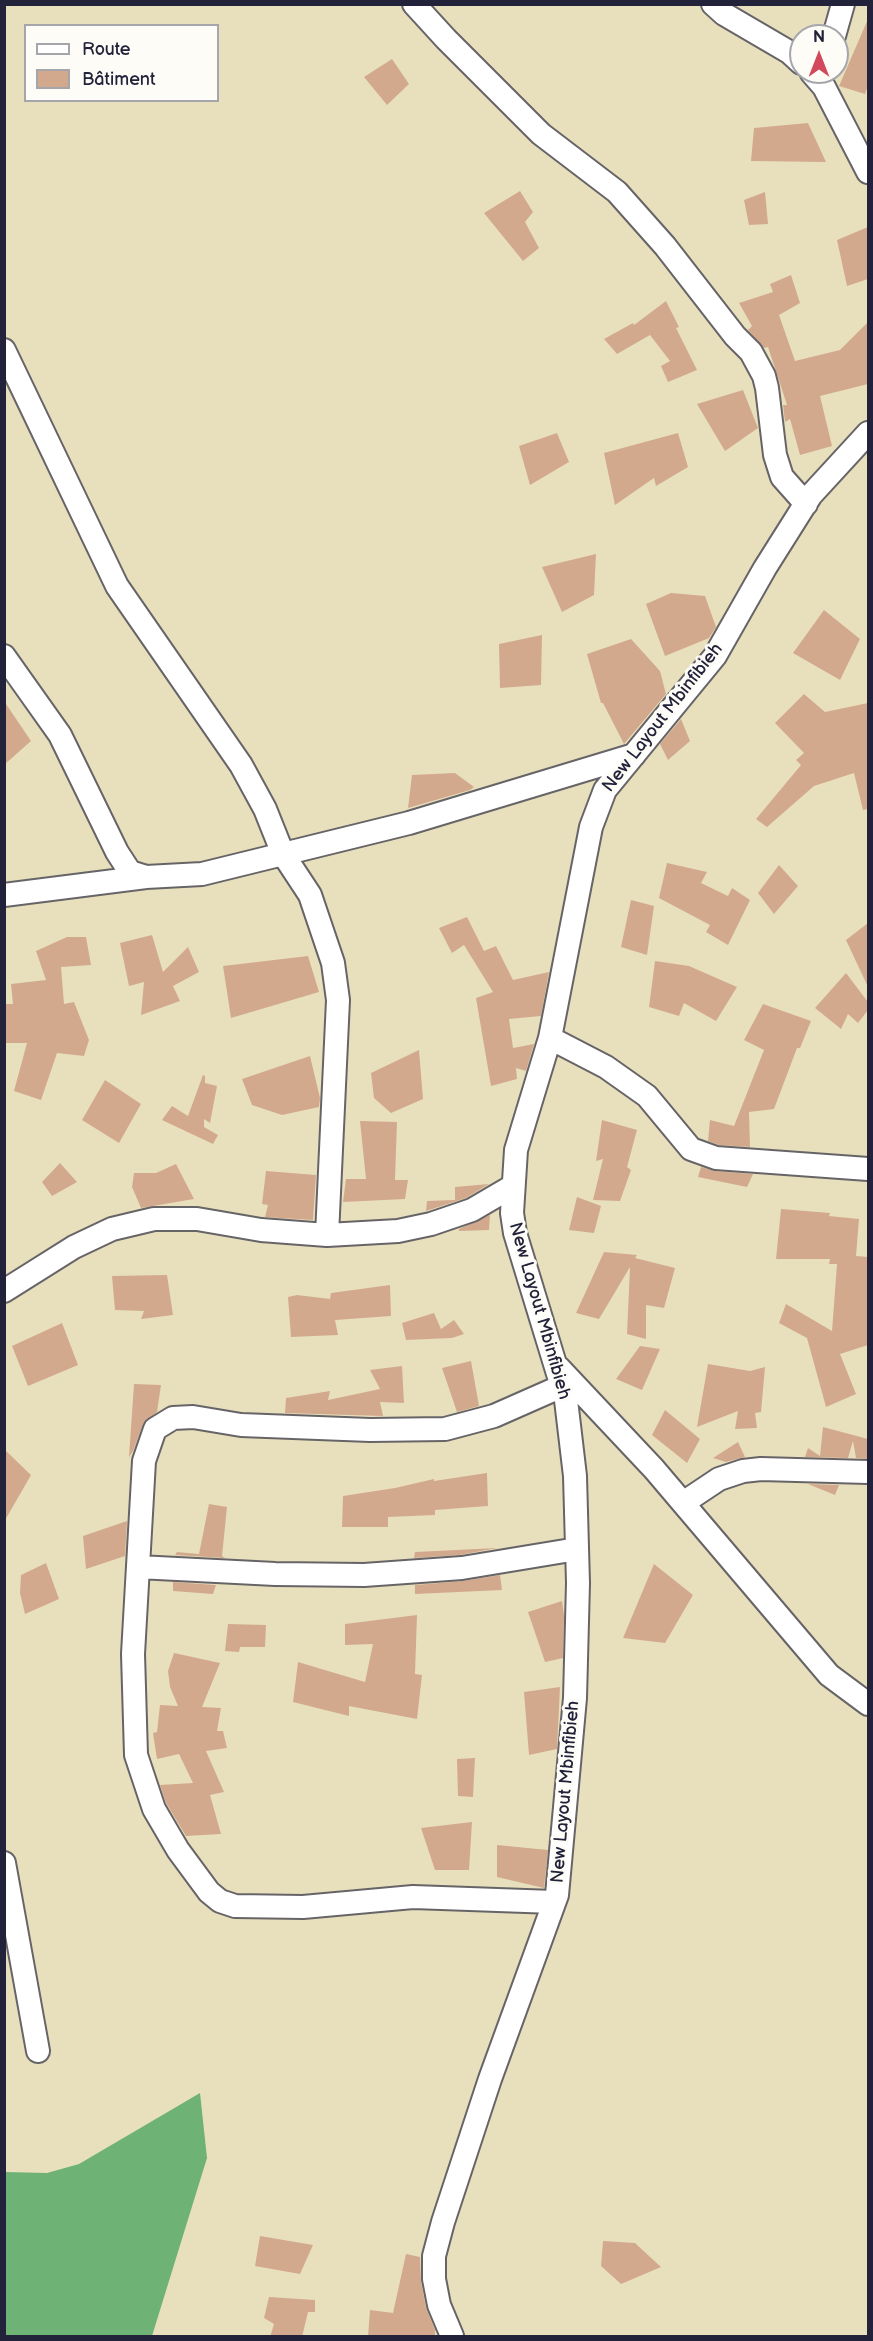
<!DOCTYPE html>
<html>
<head>
<meta charset="utf-8">
<style>
	body { margin:0 }
	#map { position:relative; width:873px; height:2341px; overflow:hidden; background:#e8e0bc; font-family:"Balsamiq Sans",sans-serif }
	canvas { display:block }
	.frame { position:absolute; inset:0; border:6px solid #22223b; pointer-events:none }
	.legend { position:absolute; left:24px; top:24px; width:195px; height:78px; box-sizing:border-box; background:#fdfcf7; border:2px solid #a5a5ac; margin:0; padding:8px 10px; list-style:none; font-size:18px; color:#22223b }
	.legend li { display:flex; align-items:center; gap:12px; height:30px }
	.legend b { width:30px; border:2px solid #a5a5ac }
	.north { position:absolute; left:789px; top:24px; width:60px; height:60px; box-sizing:border-box; background:#fdfcf7; border:2px solid #a5a5ac; border-radius:50%; rotate:0deg; font-size:16px; font-weight:700; line-height:24px; text-align:center; color:#22223b }
	.north::after { content:''; display:block; margin:auto; width:21px; height:27px; background:#d1495b; clip-path:polygon(50% 0,100% 100%,50% 72%,0 100%) }
</style>
</head>
<body>
<div id="map">
<canvas width="873" height="2341"></canvas>
<div class="frame"></div>
<ul class="legend">
<li><b style="height:8px;background:#fff"></b>Route</li>
<li><b style="height:16px;background:#d3a98e"></b>Bâtiment</li>
</ul>
<div class="north">N</div>
</div>
<script>
const ctx = document.querySelector('canvas').getContext('2d');
ctx.lineJoin = 'round';
function paint(path, color) { ctx.fillStyle = color; ctx.fill(path, 'evenodd'); }
const poly = rows => new Path2D(rows.map(r => 'M' + r).join(''));
function trace(path, color, width, dash) { ctx.strokeStyle = color; ctx.lineWidth = width; ctx.lineCap = dash ? 'butt' : 'round'; ctx.setLineDash(dash || []); ctx.stroke(path); }
function write(font, color, halo, rows, align = 'center') {
  ctx.font = font + ' "Balsamiq Sans",sans-serif'; ctx.lineWidth = 6; ctx.setLineDash([]); ctx.textBaseline = 'middle'; ctx.strokeStyle = halo; ctx.fillStyle = color; for (const [text, x, y, turn = 0] of rows) {
    ctx.save(); ctx.translate(x, y); ctx.rotate((+turn || 0) * Math.PI / 180); ctx.textAlign = isNaN(turn) ? turn : align; if (halo) ctx.strokeText(text, 0, 0); ctx.fillText(text, 0, 0); ctx.restore();
  }
}
paint(poly([
	[200,2093,207,2158,152,2336,5,2336,5,2172,47,2173,79,2164]
]), '#6eb276');
paint(poly([
	[868,19,868,86,865,94,839,86],
	[392,59,409,84,387,105,364,77],
	[808,123,826,162,751,161,754,128],
	[520,191,533,212,525,222,539,248,523,261,484,213],
	[765,192,768,224,749,225,744,200],
	[868,227,868,279,847,286,837,240],
	[791,275,800,303,779,315,795,361,840,350,868,322,868,384,820,396,832,446,800,455,790,419,785,422,783,405,787,405,768,347,764,348,748,330,752,326,739,303,773,292,770,284],
	[666,301,679,327,676,328,697,370,668,382,661,366,670,361,650,335,617,354,604,339,633,323,634,325],
	[743,390,758,428,725,451,697,404],
	[557,433,569,462,530,485,519,446],
	[678,433,688,467,656,486,654,478,615,505,604,453],
	[596,554,594,595,562,612,542,567],
	[671,593,705,596,716,627,709,638,665,656,646,604],
	[824,610,860,639,840,680,793,653],
	[542,635,541,685,500,688,499,644],
	[631,639,660,671,666,694,624,744,603,703,601,703,587,654],
	[804,694,825,712,868,703,868,809,863,810,854,773,814,786,767,827,756,819,801,765,796,760,804,753,775,723],
	[4,701,31,741,4,765],
	[681,719,690,741,668,760,660,744],
	[455,773,474,787,470,790,408,808,412,775],
	[667,863,707,872,701,883,728,896,732,888,750,900,728,945,706,932,710,925,659,898],
	[779,865,798,886,774,914,758,893],
	[631,900,654,906,647,955,621,947],
	[467,917,484,951,496,946,513,980,549,972,541,1016,509,1019,513,1048,534,1044,526,1071,516,1068,517,1079,491,1086,476,998,493,992,464,945,452,953,439,928],
	[868,923,868,987,846,940],
	[152,935,163,972,188,947,199,972,173,986,180,1001,141,1015,144,982,129,986,120,943],
	[67,937,86,937,91,965,61,967,64,1004,74,1002,89,1040,84,1056,57,1053,41,1100,14,1091,27,1043,4,1043,4,1004,13,1004,11,984,46,980,36,951],
	[308,956,319,992,231,1018,223,966],
	[655,961,689,966,737,987,716,1021,684,1003,679,1016,649,1007],
	[846,973,868,1002,868,1010,858,1023,848,1014,841,1029,815,1008],
	[763,1004,811,1021,800,1048,797,1048,774,1109,749,1112,750,1147,719,1145,708,1141,710,1120,734,1126,764,1050,744,1040],
	[419,1050,423,1099,391,1113,374,1098,371,1073],
	[310,1056,320,1098,319,1107,282,1115,252,1105,242,1079],
	[203,1075,205,1076,205,1083,217,1086,210,1123,204,1119,204,1127,218,1135,213,1144,162,1120,172,1106,188,1116],
	[105,1080,141,1104,119,1143,82,1120],
	[602,1120,637,1130,627,1167,631,1170,620,1201,593,1200,603,1159,596,1161],
	[360,1121,397,1122,395,1180,408,1180,405,1199,343,1202,346,1179,366,1179],
	[60,1163,77,1182,52,1196,42,1182],
	[176,1164,194,1199,141,1208,132,1187,134,1173,156,1173],
	[701,1167,715,1171,753,1174,747,1187,698,1177],
	[266,1171,316,1175,313,1220,265,1217,268,1205,262,1204],
	[489,1184,466,1198,426,1211,427,1201,455,1200,455,1187],
	[577,1197,601,1206,594,1233,569,1230],
	[781,1209,830,1213,829,1216,859,1219,856,1256,868,1257,868,1345,840,1354,856,1394,826,1407,807,1338,779,1323,786,1304,832,1331,837,1264,829,1264,830,1259,776,1259],
	[490,1215,489,1230,459,1231,459,1229],
	[604,1252,637,1255,635,1258,675,1268,664,1308,646,1305,646,1339,627,1334,630,1267,599,1319,576,1313],
	[167,1275,173,1315,141,1319,144,1311,115,1310,112,1276],
	[390,1285,391,1316,335,1320,338,1335,291,1337,288,1297,297,1295,330,1299,331,1293],
	[434,1313,441,1329,454,1320,464,1334,452,1338,406,1340,402,1323],
	[62,1323,78,1365,28,1386,12,1346],
	[640,1346,660,1349,642,1390,616,1379],
	[471,1361,479,1406,457,1412,442,1368],
	[708,1364,750,1371,765,1367,761,1412,755,1413,757,1428,735,1429,738,1411,697,1427],
	[402,1366,404,1403,380,1402,383,1416,285,1413,286,1398,330,1391,328,1400,380,1389,370,1370],
	[134,1384,161,1385,157,1412,143,1424,133,1451,129,1457],
	[665,1410,700,1439,687,1463,652,1435],
	[823,1427,868,1439,868,1459,856,1458,853,1441,848,1458,805,1457,808,1448,820,1456],
	[738,1442,745,1457,726,1462,713,1458],
	[4,1449,31,1475,4,1522],
	[487,1473,488,1506,435,1510,435,1515,388,1517,388,1527,342,1527,343,1496,395,1488,434,1479,434,1481],
	[808,1484,839,1485,835,1495],
	[209,1504,227,1507,222,1556,225,1558,175,1555,177,1552,199,1554],
	[127,1521,125,1556,86,1569,83,1536],
	[497,1548,460,1555,414,1558,415,1552],
	[46,1563,59,1599,25,1614,20,1593,21,1575],
	[654,1564,693,1595,665,1643,623,1638],
	[500,1575,502,1590,415,1594,415,1585,463,1581],
	[173,1582,216,1585,213,1594,173,1591],
	[562,1601,564,1615,563,1658,545,1662,528,1612],
	[417,1615,415,1674,422,1675,417,1719,349,1706,349,1716,293,1702,298,1662,365,1682,373,1644,345,1645,345,1624],
	[228,1624,266,1625,265,1647,240,1647,239,1652,225,1651],
	[174,1653,220,1663,202,1707,221,1708,217,1731,223,1731,227,1748,206,1751,224,1792,210,1795,221,1834,186,1836,166,1803,160,1785,193,1783,179,1754,157,1759,153,1733,157,1732,160,1705,178,1706,170,1687,168,1671],
	[560,1687,557,1749,529,1755,524,1692],
	[475,1758,473,1797,458,1796,457,1759],
	[472,1822,469,1870,435,1870,421,1828],
	[497,1845,548,1850,544,1888,497,1877],
	[260,2236,313,2245,300,2274,255,2266],
	[603,2241,635,2243,661,2267,621,2284,601,2266],
	[406,2254,420,2257,421,2282,426,2308,435,2330,435,2337,368,2337,370,2310,393,2313],
	[269,2297,315,2300,315,2312,308,2312,302,2337,270,2337,274,2324,264,2318]
]), '#d3a98e');
const minor = poly([
	[414,4,446,39,541,134,617,192,665,246,735,336,751,352,764,376,767,388,775,455,782,477,806,504],
	[713,4,724,14,789,52,801,63],
	[834,36,843,4],
	[811,72,824,87,868,172],
	[4,350,117,586,241,765,265,809,283,854,310,895,333,963,338,1000,327,1235],
	[4,656,60,735,117,852,130,872,146,877],
	[4,895,146,877,202,874,409,823,634,755],
	[550,1038,606,1067,647,1096,691,1149,716,1158,868,1169],
	[4,1291,74,1247,112,1229,154,1219,197,1219,261,1230,327,1235,398,1231,431,1224,472,1210,513,1186],
	[559,1368,654,1469,829,1675,868,1704],
	[683,1503,719,1479,743,1471,761,1469,868,1472],
	[138,1567,275,1574,364,1575,462,1568,577,1549],
	[4,1863,38,2051],
	[554,1902,413,1897,303,1907,235,1906,220,1901,209,1892,178,1850,154,1809,136,1755,133,1654,144,1461,155,1429,173,1418,193,1417,241,1425,370,1430,445,1429,494,1416,562,1386],
	[452,2336,439,2305,434,2279,434,2256,443,2222,490,2079,557,1895,575,1698,578,1583,575,1476,566,1400,515,1233,512,1213,516,1150,550,1038,591,827,605,790,715,656,765,568,811,495,868,433]
]);
trace(minor, '#676468', 26);
trace(minor, '#fff', 22);
write('18px', '#22223b', '#fdfcf7', [
	["New Layout Mbinfibieh",663,718,-52],
	["New Layout Mbinfibieh",539,1311,74],
	["New Layout Mbinfibieh",566,1792,-85]
]);
</script>
</body>
</html>
